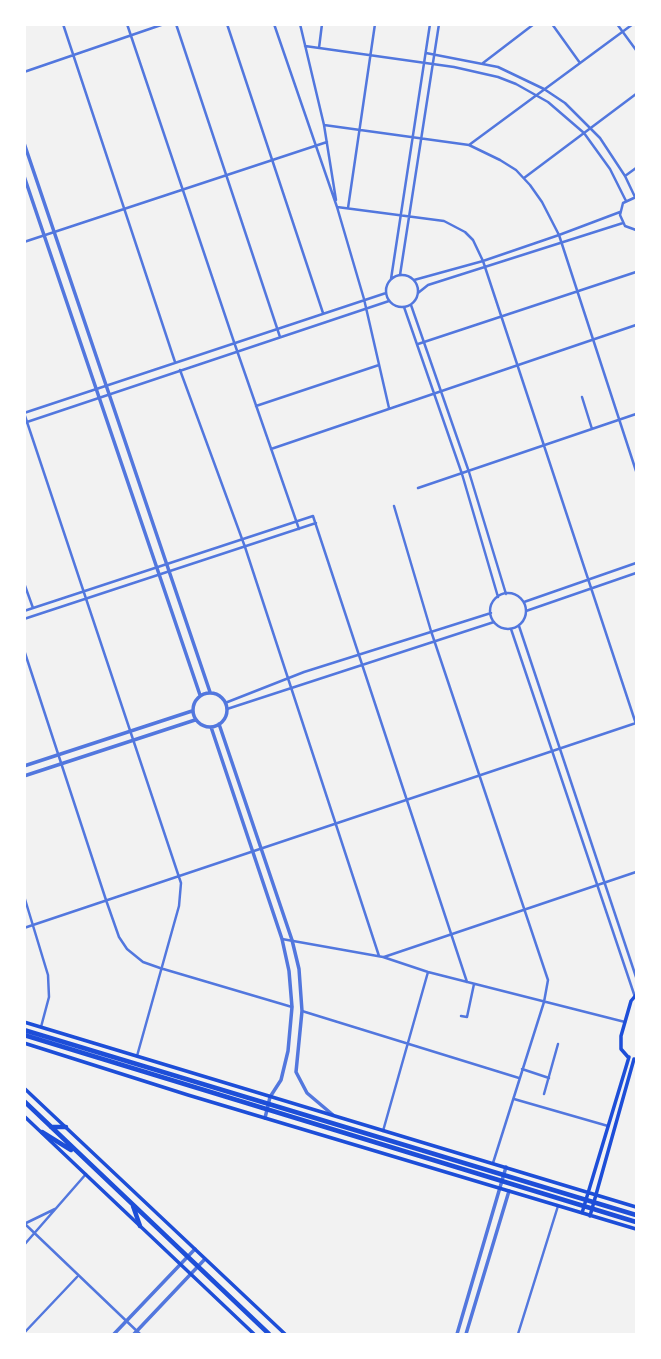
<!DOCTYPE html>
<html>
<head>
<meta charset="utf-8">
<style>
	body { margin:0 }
	#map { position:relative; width:661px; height:1359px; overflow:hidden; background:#f2f2f2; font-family:"Archivo Narrow",sans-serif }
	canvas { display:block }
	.frame { position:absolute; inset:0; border:26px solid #fff; pointer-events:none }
</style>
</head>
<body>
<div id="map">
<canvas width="661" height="1359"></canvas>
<div class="frame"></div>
</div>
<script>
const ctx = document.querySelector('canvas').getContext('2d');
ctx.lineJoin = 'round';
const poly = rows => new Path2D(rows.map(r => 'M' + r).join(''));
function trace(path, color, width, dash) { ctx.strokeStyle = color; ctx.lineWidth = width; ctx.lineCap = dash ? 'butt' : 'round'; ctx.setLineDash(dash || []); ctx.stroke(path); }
trace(poly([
	[63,24,175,362],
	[127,24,234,342,299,529],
	[176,24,280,337],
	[227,24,323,313],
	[274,24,337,207,364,299,389,408],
	[300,24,324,125,336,200],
	[552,24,580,63],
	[617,24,636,50],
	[305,46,454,67,498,77,516,84,548,102,584,133,610,169,626,201],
	[319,48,322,24],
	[426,53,498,67,544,89,565,103,600,138,625,176,635,197],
	[483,63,534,24],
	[24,72,164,24],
	[324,125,469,145,500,160,516,170,530,185,542,202,559,235,636,471],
	[469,145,633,24],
	[625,176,636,168],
	[524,178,636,94],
	[636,197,623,203,620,215,625,226,636,230],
	[337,207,444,221,465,232,473,240,483,261,636,724],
	[348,208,375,24],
	[24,242,327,142],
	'386 291a16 16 0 1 1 32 0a16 16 0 1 1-32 0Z',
	[400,275,439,24],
	[391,279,430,24],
	[414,280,483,261,559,235,620,212],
	[418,293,428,285,623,223],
	[411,305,469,472,506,594],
	[404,307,462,474,498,597],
	[418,344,636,272],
	[180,370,245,547,379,956],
	[582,397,592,429],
	[256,406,379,365],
	[24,413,181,883,179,906,137,1056],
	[24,413,386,293],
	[24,423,389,301],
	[271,449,636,325],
	[418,488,636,414],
	[394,506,431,631,548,980,544,1002,493,1163],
	[24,583,33,608],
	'490 611a18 18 0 1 1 36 0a18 18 0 1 1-36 0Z',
	[524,602,636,563],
	[24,611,313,516,467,982],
	[526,611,636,573],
	[24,619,316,523],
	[519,626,636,977],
	[511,629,635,997],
	[24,650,106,900,119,937,127,949,143,962,160,968,292,1007],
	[225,703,304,672,491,613],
	[227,709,494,622],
	[24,896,48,975,49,997,41,1027],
	[24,928,636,723],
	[282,939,383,957,428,972,625,1022],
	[384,957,636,872],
	[302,1011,519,1078],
	[461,1016,467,1017,474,984],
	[522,1069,549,1078],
	[544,1094,558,1044],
	[514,1099,608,1126],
	[383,1131,428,972],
	[24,1224,55,1209],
	[25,1224,140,1334],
	[24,1245,86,1174],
	[24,1333,77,1277],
	[518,1334,558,1206]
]), '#5277de', 2.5);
trace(poly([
	[24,143,210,692],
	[24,176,200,695],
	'193 710a17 17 0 1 1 34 0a17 17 0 1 1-34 0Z',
	[219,724,292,940,299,969,302,1011,296,1072,307,1093,333,1115],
	[211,727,282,939,289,971,292,1007,288,1051,281,1080,270,1097,265,1118],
	[24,766,192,711],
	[24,776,195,720],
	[114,1334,195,1249],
	[134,1334,205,1259],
	[457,1334,506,1167],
	[466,1334,509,1191]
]), '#5277de', 3.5);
trace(poly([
	[24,1022,636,1207],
	[24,1043,188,1095,636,1229],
	[628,1057,621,1049,621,1036,631,1001,636,995],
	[24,1088,285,1334],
	[24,1116,254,1334],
	[582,1213,629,1057],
	[590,1216,634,1059]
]), '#1d4ed8', 3.5);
trace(poly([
	[24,1030,636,1215],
	[24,1035,636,1222],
	[24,1101,269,1334],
	[51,1127,66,1127],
	[42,1132,71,1150],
	[133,1206,140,1226]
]), '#1d4ed8', 4.5);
</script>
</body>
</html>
